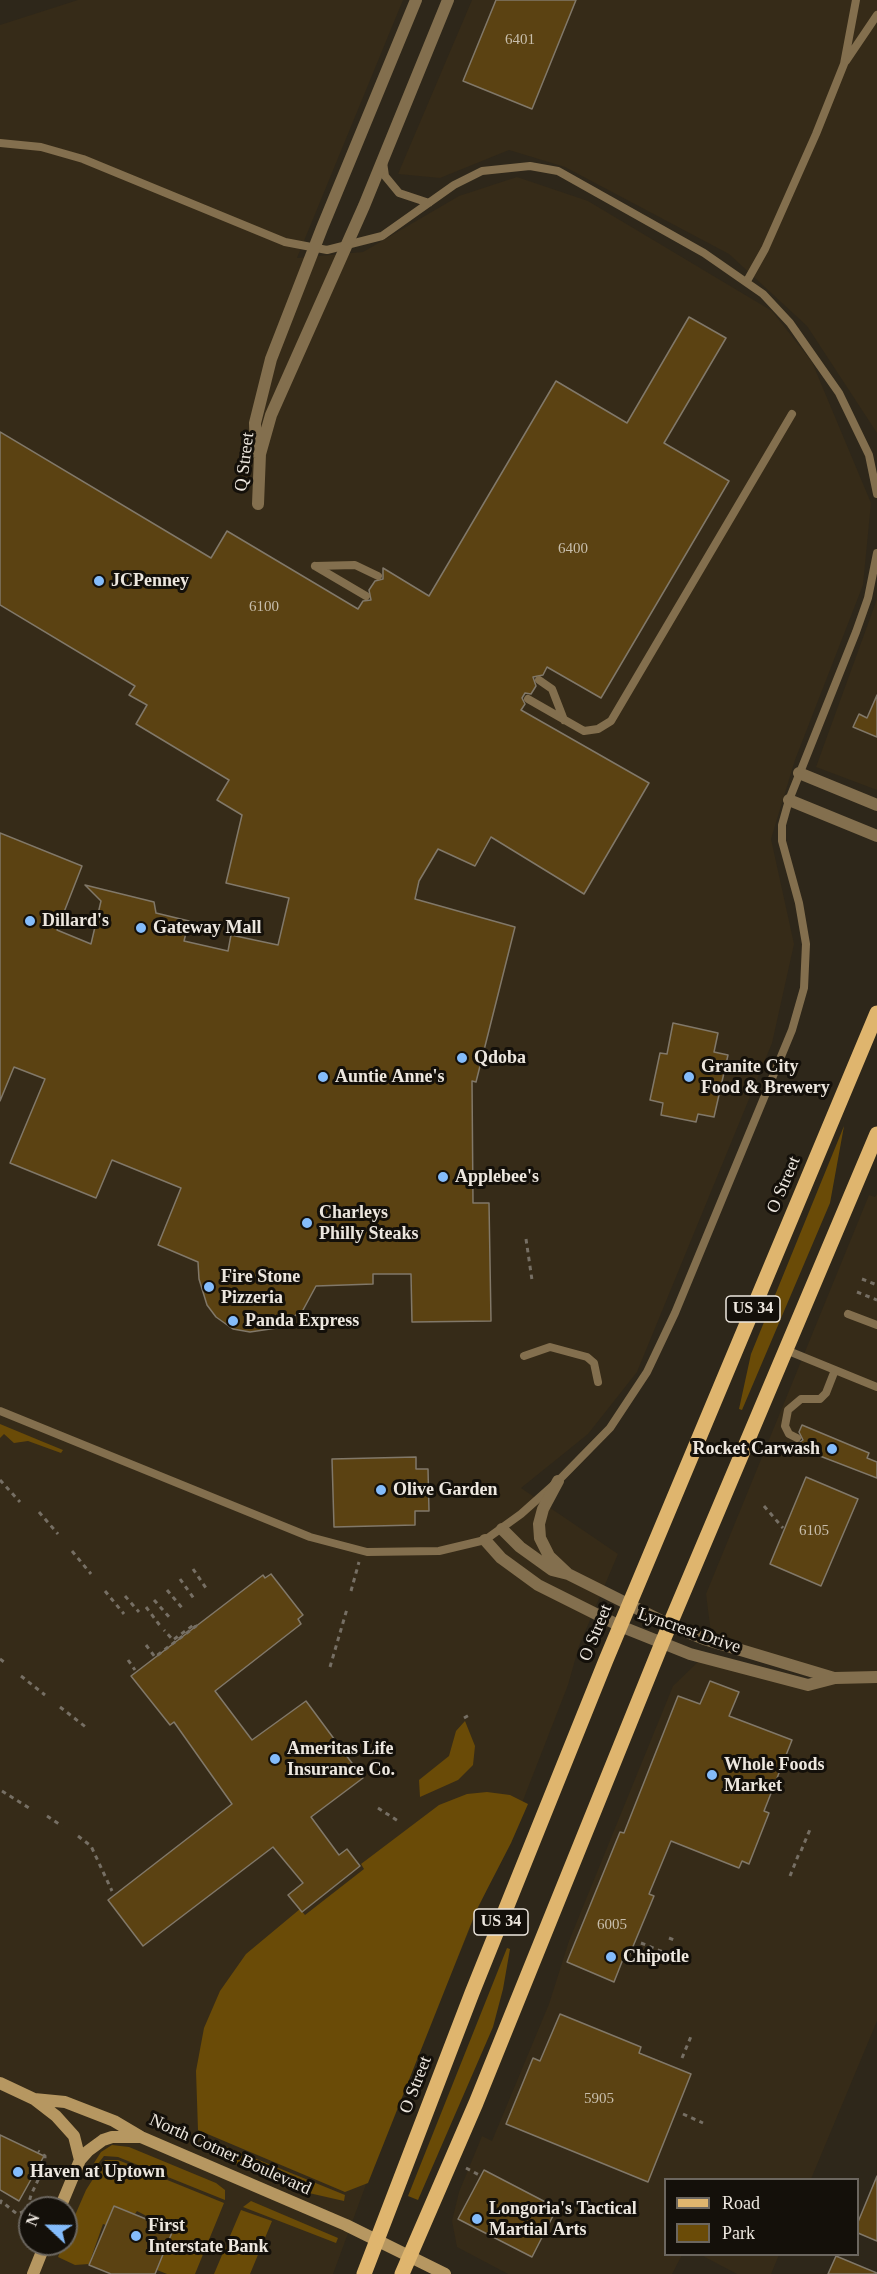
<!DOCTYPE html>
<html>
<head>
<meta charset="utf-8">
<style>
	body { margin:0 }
	#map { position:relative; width:877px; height:2274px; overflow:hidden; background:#2e271a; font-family:Georgia,serif }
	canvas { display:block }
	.legend { position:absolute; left:664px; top:2178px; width:195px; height:78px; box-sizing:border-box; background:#14100a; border:2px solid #6b665f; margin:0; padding:8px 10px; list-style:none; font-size:18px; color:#ede7df }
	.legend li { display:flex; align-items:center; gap:12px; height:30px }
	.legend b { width:30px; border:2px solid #6b665f }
	.north { position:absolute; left:18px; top:2196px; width:60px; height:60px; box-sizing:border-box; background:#14100a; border:2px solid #6b665f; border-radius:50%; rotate:292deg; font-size:16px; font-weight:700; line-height:24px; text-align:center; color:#ede7df }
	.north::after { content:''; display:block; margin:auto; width:21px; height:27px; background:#84bcfb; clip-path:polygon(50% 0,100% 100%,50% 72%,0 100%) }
</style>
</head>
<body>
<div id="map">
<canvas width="877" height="2274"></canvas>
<ul class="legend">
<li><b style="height:8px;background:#dfb56e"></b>Road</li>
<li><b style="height:16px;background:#6a4b07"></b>Park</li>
</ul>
<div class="north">N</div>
</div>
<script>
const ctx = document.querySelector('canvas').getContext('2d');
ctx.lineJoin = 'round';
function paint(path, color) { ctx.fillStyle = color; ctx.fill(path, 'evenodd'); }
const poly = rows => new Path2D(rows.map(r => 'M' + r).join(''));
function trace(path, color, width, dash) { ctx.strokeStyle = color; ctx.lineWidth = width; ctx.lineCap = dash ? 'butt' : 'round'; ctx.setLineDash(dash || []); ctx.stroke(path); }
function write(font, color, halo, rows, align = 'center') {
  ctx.font = font + ' Georgia,serif'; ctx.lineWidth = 6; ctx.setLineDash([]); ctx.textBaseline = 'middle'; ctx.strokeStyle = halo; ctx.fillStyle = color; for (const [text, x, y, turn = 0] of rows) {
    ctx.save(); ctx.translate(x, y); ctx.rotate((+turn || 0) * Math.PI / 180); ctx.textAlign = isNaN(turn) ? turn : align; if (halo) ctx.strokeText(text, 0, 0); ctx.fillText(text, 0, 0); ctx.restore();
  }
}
paint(poly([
	[78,0,403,0,297,258,363,252,459,196,517,177,588,201,772,311,812,362,871,503,863,585,795,760,771,839,794,944,772,1043,637,1372,588,1434,521,1488,618,1554,579,1646,568,1685,508,1839,392,2114,333,2274,0,2274,0,25],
	[30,2208,66,2208,66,2244,30,2244],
	[472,0,877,0,877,433,807,326,729,254,565,167,509,150,440,178,398,174],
	[877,599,877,790,816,767],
	[877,1194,877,2021,811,2179,666,2180,666,2254,682,2255,672,2274,508,2274,457,2247,452,2221,459,2192,482,2136,492,2141,549,2004,569,1941,673,1686,702,1658,791,1681,833,1678,712,1641,706,1594,869,1195,875,1197],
	[701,2255,779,2255,771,2274,737,2274]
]), '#362b18');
paint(poly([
	[844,1126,830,1203,742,1410,739,1409,751,1354],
	[0,1424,41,1441,63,1450,61,1453,28,1441,14,1443,4,1434,0,1438],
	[465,1721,475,1746,473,1765,458,1780,420,1797,419,1780,449,1756,456,1731],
	[487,1792,510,1795,528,1804,511,1843,477,1909,368,2183,345,2192,198,2130,196,2071,204,2028,220,1991,246,1954,300,1909,305,1915,364,1869,361,1864,439,1805,467,1794],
	[507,1948,510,1949,503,1989,493,2027,418,2200,408,2196],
	[200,2136,345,2195,344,2201,300,2191,225,2159,207,2147],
	[112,2145,129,2147,216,2183,225,2190,225,2200,118,2157,104,2156,97,2165,94,2163,101,2152],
	[105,2160,118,2160,224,2203,195,2274,167,2274,157,2270,173,2230,137,2211,135,2214,114,2206,106,2225,103,2224,89,2264,75,2265,58,2257,63,2244,66,2244,66,2236,86,2190],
	[251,2201,338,2238,336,2243,243,2207],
	[241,2210,272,2221,250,2274,214,2274]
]), '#6a4b07');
const building = poly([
	[496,0,576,0,532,109,463,81,496,0],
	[689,317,726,338,664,443,729,481,601,698,547,667,543,675,533,677,536,686,531,694,525,693,522,698,525,704,521,710,649,783,584,894,491,837,475,866,438,849,419,881,415,899,515,927,476,1082,472,1081,473,1203,489,1203,491,1321,412,1322,411,1274,373,1274,373,1284,316,1286,303,1310,277,1328,250,1332,233,1329,216,1317,207,1305,199,1279,198,1262,158,1245,181,1188,112,1160,96,1198,10,1163,45,1079,14,1067,0,1101,0,833,82,866,57,930,91,944,101,901,85,885,154,902,156,913,189,921,184,941,228,951,231,935,278,945,289,898,226,883,242,815,217,800,229,780,136,724,147,705,129,695,135,686,0,605,0,432,211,558,227,531,358,609,363,601,371,600,369,590,375,581,383,579,383,568,429,596,556,381,627,423,689,317],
	[877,695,877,737,853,727,859,714,867,718,877,695],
	[673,1023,718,1033,714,1052,728,1055,714,1117,698,1114,696,1122,661,1115,663,1103,650,1100,660,1053,667,1054,673,1023],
	[802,1425,869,1453,867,1458,877,1462,877,1478,794,1446,803,1440,799,1432,802,1425],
	[416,1457,416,1469,428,1469,429,1511,415,1511,415,1525,334,1527,332,1459,416,1457],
	[806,1477,858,1499,821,1586,770,1564,806,1477],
	[271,1574,303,1615,298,1619,301,1624,215,1691,252,1740,306,1701,363,1778,311,1817,339,1855,347,1849,360,1866,302,1912,288,1895,303,1883,273,1847,143,1946,108,1900,232,1804,174,1722,170,1725,131,1676,263,1575,265,1578,271,1574],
	[710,1681,739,1692,729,1716,792,1740,764,1811,769,1813,749,1864,742,1861,739,1868,671,1841,649,1894,654,1896,629,1956,625,1954,614,1982,567,1962,620,1832,624,1833,678,1696,700,1704,710,1681],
	[560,2014,641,2047,639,2053,691,2074,648,2182,506,2124,533,2058,540,2061,560,2014],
	[0,2135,44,2156,19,2201,0,2190,0,2135],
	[484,2170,557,2208,532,2257,458,2219,484,2170],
	[877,2176,877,2241,858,2233,858,2222,877,2176],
	[114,2206,173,2230,155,2274,111,2274,89,2265,114,2206],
	[836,2256,877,2273,877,2274,828,2274,836,2256]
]);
paint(building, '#5b4212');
trace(building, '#817869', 1.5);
trace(poly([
	[526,1239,532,1280],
	[862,1279,877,1285],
	[857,1292,877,1300],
	[0,1480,20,1502],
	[764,1506,783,1528],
	[39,1512,58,1534],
	[72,1551,91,1574],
	[193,1569,208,1591],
	[180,1579,195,1600],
	[167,1590,183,1609],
	[105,1591,124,1614],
	[351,1591,359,1562],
	[125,1596,139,1612],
	[154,1600,170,1618],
	[146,1607,161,1627],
	[146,1645,155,1657,196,1626,195,1624,173,1640,164,1630],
	[0,1659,4,1662],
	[128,1660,135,1670],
	[330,1667,347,1609],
	[21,1676,45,1695],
	[60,1707,87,1728],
	[464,1718,471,1714],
	[2,1791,29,1808],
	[378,1808,398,1821],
	[47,1816,62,1826],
	[78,1836,91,1846,112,1891],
	[801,1851,811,1827],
	[790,1876,800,1851],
	[669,1938,674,1940],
	[641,1943,668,1954],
	[682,2058,692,2034],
	[683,2114,703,2123],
	[466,2168,481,2176],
	[0,2204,1,2201,17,2214,27,2210,31,2195,45,2165,45,2156,38,2151]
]), '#766f64', 3, [4.5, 4.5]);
trace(poly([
	[846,61,877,15],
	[0,143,41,147,83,159,285,242,327,250,382,236,454,185,482,171,530,166,558,171,704,253,763,294,790,323,839,393,869,455,877,494],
	[383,162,385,176,399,193,429,203],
	[747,281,765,249,816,134,844,64,856,0],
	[315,566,355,565,378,576],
	[315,566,366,596],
	[539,680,552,689,564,720],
	[528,699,584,731,598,729,611,721,792,414],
	[848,1314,877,1325],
	[786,1350,877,1387],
	[524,1356,550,1347,587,1357,594,1363,598,1382],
	[0,1411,310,1537,367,1552,439,1551,485,1540,521,1514,558,1481,610,1428,647,1372,675,1313,792,1030,804,988,806,944,799,903,782,841,782,825,789,800,856,632,868,598,877,553],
	[797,1438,789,1434,785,1426,788,1410,801,1399,820,1399,826,1393,835,1370]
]), '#836f4e', 8);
trace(poly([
	[256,452,255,423,271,359,322,228,416,0],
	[258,504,260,454,271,415,364,206,448,0],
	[799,773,877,805],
	[789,800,877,836],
	[558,1481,543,1509,539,1524,540,1538,549,1556,567,1573],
	[502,1529,520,1547,552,1570,568,1574,670,1625,704,1639,834,1678],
	[485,1540,501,1558,538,1585,620,1626,690,1654,808,1685,835,1678,877,1677]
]), '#836f4e', 12);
trace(poly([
	[0,2083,34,2099,56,2116,74,2136,80,2160],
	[34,2099,65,2102,114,2121,141,2137,346,2225,445,2274],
	[60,2208,80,2160,88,2151,103,2140,112,2137,140,2137],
	[33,2274,45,2244]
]), '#b69761', 12);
trace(poly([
	[364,2274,472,1993,606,1660,877,1013],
	[402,2274,476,2103,662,1643,877,1134]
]), '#dfb56e', 15);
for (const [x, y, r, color] of [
	[99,581,6,"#84bcfb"],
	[30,921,6,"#84bcfb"],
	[141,928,6,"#84bcfb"],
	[462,1058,6,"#84bcfb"],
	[323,1077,6,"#84bcfb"],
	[689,1077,6,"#84bcfb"],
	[443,1177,6,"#84bcfb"],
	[307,1223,6,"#84bcfb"],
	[209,1287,6,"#84bcfb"],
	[233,1321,6,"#84bcfb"],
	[832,1449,6,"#84bcfb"],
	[381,1490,6,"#84bcfb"],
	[275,1759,6,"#84bcfb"],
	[712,1775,6,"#84bcfb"],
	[611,1957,6,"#84bcfb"],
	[18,2172,6,"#84bcfb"],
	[477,2219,6,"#84bcfb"],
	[136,2236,6,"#84bcfb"]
]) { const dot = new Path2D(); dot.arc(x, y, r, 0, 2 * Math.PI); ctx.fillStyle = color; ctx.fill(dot); trace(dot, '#14100a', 2); }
write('15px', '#c8beac', null, [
	["6401",520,40],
	["6400",573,549],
	["6100",264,607],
	["6105",814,1531],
	["6005",612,1925],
	["5905",599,2099]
]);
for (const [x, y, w] of [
	[753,1309,54],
	[501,1922,54]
]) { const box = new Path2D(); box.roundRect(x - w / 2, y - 13, w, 26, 4.5); ctx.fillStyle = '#14100a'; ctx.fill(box); trace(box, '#ede7df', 1.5); }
write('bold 16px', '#ede7df', null, [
	["US 34",753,1309],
	["US 34",501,1922]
]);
write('18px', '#ede7df', '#14100a', [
	["Q Street",245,462,-83],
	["O Street",784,1185,-67],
	["Lyncrest Drive",689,1631,19],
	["O Street",596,1633,-68],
	["O Street",416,2085,-69],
	["North Cotner Boulevard",230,2155,24]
]);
write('bold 18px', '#ede7df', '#14100a', [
	["JCPenney",111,581],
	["Dillard's",42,921],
	["Gateway Mall",153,928],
	["Qdoba",474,1058],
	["Granite City",701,1067],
	["Food & Brewery",701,1088],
	["Auntie Anne's",335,1077],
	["Applebee's",455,1177],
	["Charleys",319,1213],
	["Philly Steaks",319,1234],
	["Fire Stone",221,1277],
	["Pizzeria",221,1298],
	["Panda Express",245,1321],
	["Rocket Carwash",820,1449,"right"],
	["Olive Garden",393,1490],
	["Ameritas Life",287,1749],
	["Insurance Co.",287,1770],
	["Whole Foods",724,1765],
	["Market",724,1786],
	["Chipotle",623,1957],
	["Haven at Uptown",30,2172],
	["Longoria's Tactical",489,2209],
	["Martial Arts",489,2230],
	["First",148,2226],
	["Interstate Bank",148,2247]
], 'left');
</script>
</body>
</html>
